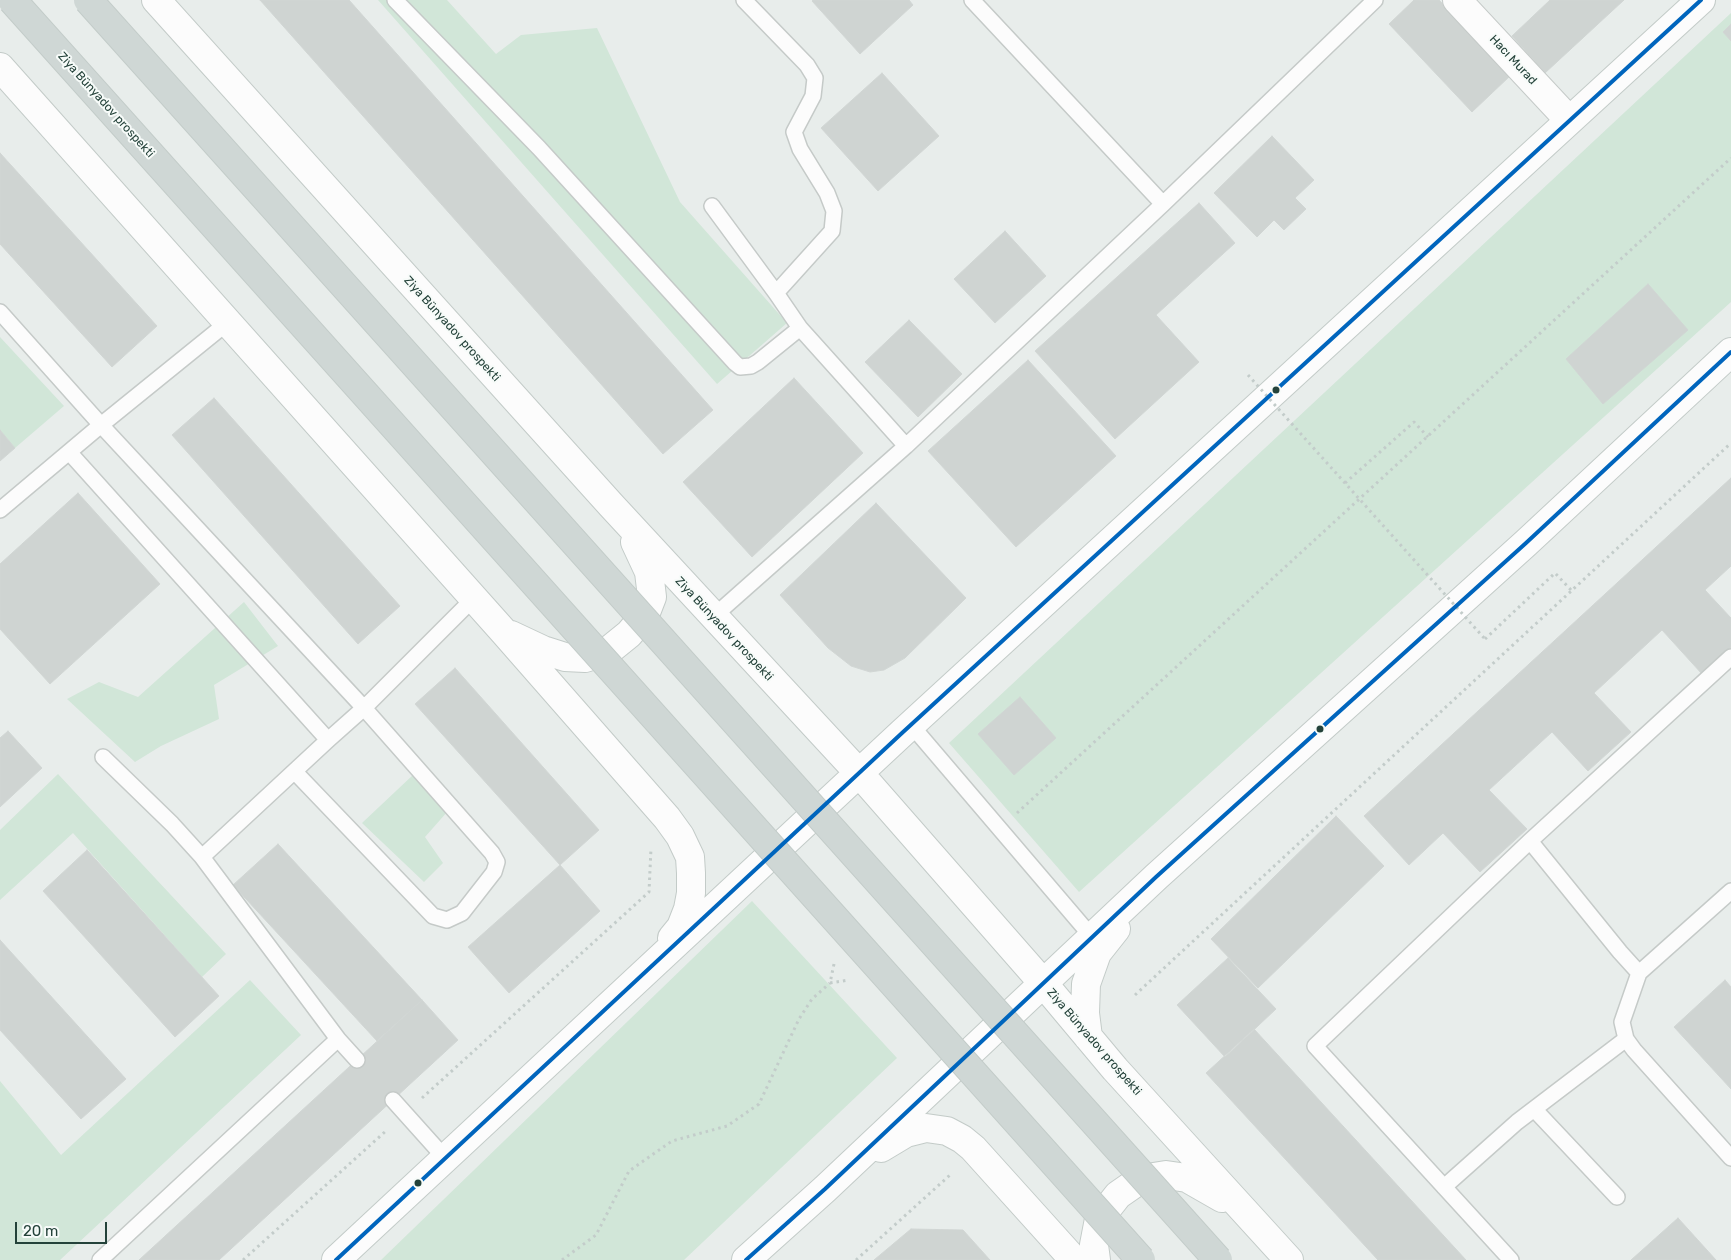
<!DOCTYPE html>
<html>
<head>
<meta charset="utf-8">
<style>
	body { margin:0 }
	#map { position:relative; width:1731px; height:1260px; overflow:hidden; background:#e8edeb; font-family:Rubik,sans-serif }
	canvas { display:block }
	.scale { position:absolute; left:15px; top:1222px; width:92px; height:22px; box-sizing:border-box; border:2px solid #24423a; border-top:0; padding-left:6px; font-size:15px; line-height:18px; white-space:nowrap; color:#24423a; -webkit-text-stroke:4px #f7fbf9; paint-order:stroke }
</style>
</head>
<body>
<div id="map">
<canvas width="1731" height="1260"></canvas>
<div class="scale">20 m</div>
</div>
<script>
const ctx = document.querySelector('canvas').getContext('2d');
ctx.lineJoin = 'round';
function paint(path, color) { ctx.fillStyle = color; ctx.fill(path, 'evenodd'); }
const poly = rows => new Path2D(rows.map(r => 'M' + r).join(''));
function trace(path, color, width, dash) { ctx.strokeStyle = color; ctx.lineWidth = width; ctx.lineCap = dash ? 'butt' : 'round'; ctx.setLineDash(dash || []); ctx.stroke(path); }
function write(font, color, halo, rows, align = 'center') {
  ctx.font = font + ' Rubik,sans-serif'; ctx.lineWidth = 4; ctx.setLineDash([]); ctx.textBaseline = 'middle'; ctx.strokeStyle = halo; ctx.fillStyle = color; for (const [text, x, y, turn = 0] of rows) {
    ctx.save(); ctx.translate(x, y); ctx.rotate((+turn || 0) * Math.PI / 180); ctx.textAlign = isNaN(turn) ? turn : align; if (halo) ctx.strokeText(text, 0, 0); ctx.fillText(text, 0, 0); ctx.restore();
  }
}
paint(poly([
	[378,0,447,0,496,54,521,35,597,28,680,202,787,323,717,384],
	[1731,13,1731,302,1079,892,949,743],
	[0,337,64,406,15,448,0,430],
	[244,602,278,646,214,685,219,719,161,746,135,762,67,699,99,682,138,697],
	[58,774,226,954,202,977,73,833,0,900,0,830],
	[414,774,448,811,425,837,443,863,424,882,362,823],
	[752,901,897,1058,684,1260,381,1260],
	[250,980,301,1035,60,1260,0,1260,0,1081,61,1155]
]), '#d1e6d8');
const building = poly([
	[260,0,349,0,713,410,663,454,260,0],
	[813,0,909,0,913,5,860,54,812,1,813,0],
	[1414,0,1439,0,1510,76,1472,112,1389,24,1414,0],
	[1550,0,1624,0,1545,73,1512,36,1550,0],
	[1731,24,1731,41,1723,32,1731,24],
	[882,73,939,136,878,191,821,128,882,73],
	[1272,136,1314,180,1295,198,1306,209,1284,230,1274,220,1257,237,1214,193,1272,136],
	[0,153,157,326,112,367,0,244,0,153],
	[1199,203,1235,243,1156,315,1199,362,1115,439,1035,351,1199,203],
	[1005,231,1046,276,995,323,954,279,1005,231],
	[1648,284,1688,330,1603,404,1566,359,1648,284],
	[909,320,962,374,918,417,865,362,909,320],
	[1028,360,1116,456,1016,547,928,451,1028,360],
	[794,378,863,453,752,557,683,482,794,378],
	[214,398,400,606,358,644,172,435,214,398],
	[0,430,15,448,0,461,0,430],
	[1731,478,1731,566,1705,590,1731,618,1731,647,1702,674,1662,630,1594,693,1631,732,1588,771,1552,732,1489,790,1527,829,1480,872,1443,833,1409,865,1364,816,1731,478],
	[78,493,160,584,50,684,0,629,0,564,78,493],
	[876,503,966,598,905,658,884,670,870,672,851,666,828,648,780,595,876,503],
	[455,668,599,830,560,865,415,704,455,668],
	[1020,697,1056,738,1014,775,978,734,1020,697],
	[8,731,42,768,0,807,0,738,8,731],
	[1336,816,1384,866,1258,988,1211,939,1336,816],
	[278,844,422,1000,377,1041,233,885,278,844],
	[87,850,219,996,175,1037,43,891,87,850],
	[560,865,600,911,509,993,468,947,560,865],
	[0,940,126,1079,81,1119,0,1030,0,940],
	[1228,958,1276,1009,1225,1057,1177,1005,1228,958],
	[1725,980,1731,987,1731,1089,1674,1027,1725,980],
	[422,1000,458,1040,219,1260,139,1260,422,1000],
	[1254,1029,1466,1260,1378,1260,1206,1073,1254,1029],
	[1678,1218,1716,1260,1631,1260,1678,1218],
	[911,1229,963,1230,990,1260,874,1260,911,1229]
]);
paint(building, '#cfd4d2');
trace(building, '#d1d6d4', 1);
const lane = poly([
	[395,0,539,148,735,363,740,367,751,366,758,362,800,328],
	[744,0,807,65,815,78,813,96,794,132,800,149,827,193,834,211,832,231,776,293],
	[972,0,1163,204],
	[712,206,776,293,800,328,906,446],
	[0,312,101,425,364,708,492,853,497,862,494,872,462,913,447,920,433,916,295,772],
	[69,452,328,740],
	[0,510,101,425,227,323],
	[713,617,906,446,1163,204,1375,0],
	[912,726,1092,937],
	[103,757,172,824,202,857,328,740,364,708,473,599],
	[1530,841,1620,952,1639,973,1622,1022,1626,1039,1634,1050,1731,1158],
	[202,857,338,1039,357,1060],
	[1639,973,1731,891],
	[393,1100,445,1158],
	[1534,1109,1617,1197],
	[1444,1187,1517,1122,1626,1039],
	[100,1260,338,1039],
	[1511,1260,1315,1046,1530,841,1731,657]
]);
const street = poly([
	[1457,0,1569,120]
]);
const secondary = poly([
	[156,0,611,505,859,773,1043,983,1115,1069,1289,1260],
	[0,67,503,631,667,818,680,836,690,857,691,873,691,893,688,909,681,927,672,938],
	[511,635,543,650,565,657,585,658,608,651,629,634,645,615,652,597,649,572,635,542],
	[1088,1037,1085,1013,1086,984,1097,953,1116,929],
	[881,1148,906,1133,926,1128,947,1131,962,1139,973,1148,1074,1260],
	[336,1260,902,733,1701,0],
	[746,1260,825,1189,1156,877,1526,543,1731,352],
	[1096,1260,1094,1245,1099,1219,1118,1195,1141,1179,1166,1175,1187,1178,1222,1198]
]);
trace(lane, '#c5cac8', 18);
trace(street, '#c5cac8', 30);
trace(secondary, '#c3cbc8', 30);
trace(poly([
	[1345,483,1414,422,1428,437],
	[1485,639,1555,573,1572,591],
	[1017,813,1731,158],
	[834,964,830,983,849,980],
	[1135,995,1731,443],
	[422,1098,649,892,651,848],
	[243,1260,387,1130],
	[562,1260,596,1235,629,1171,672,1141,727,1126,759,1104,799,1019,812,999,830,983],
	[856,1260,950,1175]
]), '#c3ccca', 3, [2.5, 4]);
trace(lane, '#fcfcfc', 15);
trace(street, '#fcfcfc', 28);
trace(secondary, '#fcfcfc', 28);
const primaryBridge = poly([
	[12,0,1141,1260],
	[88,0,1218,1260]
]);
trace(primaryBridge, '#c3ccc9', 30, []);
trace(poly([
	[1248,375,1485,639]
]), '#c3ccca', 3, [2.5, 4]);
trace(primaryBridge, '#cfd7d5', 28);
trace(poly([
	[336,1260,902,733,1701,0],
	[746,1260,825,1189,1156,877,1526,543,1731,352]
]), '#0065bd', 4);
for (const [x, y, r, color] of [
	[1276,390,4.5,"#24423a"],
	[1320,729,4.5,"#24423a"],
	[418,1183,4.5,"#24423a"]
]) { const dot = new Path2D(); dot.arc(x, y, r, 0, 2 * Math.PI); ctx.fillStyle = color; ctx.fill(dot); trace(dot, '#f7fbf9', 2); }
write('12px', '#24423a', '#f7fbf9', [
	["Hacı Murad",1513,60,47],
	["Ziya Bünyadov prospekti",106,105,48],
	["Ziya Bünyadov prospekti",452,329,48],
	["Ziya Bünyadov prospekti",724,629,47],
	["Ziya Bünyadov prospekti",1094,1042,49]
]);
</script>
</body>
</html>
